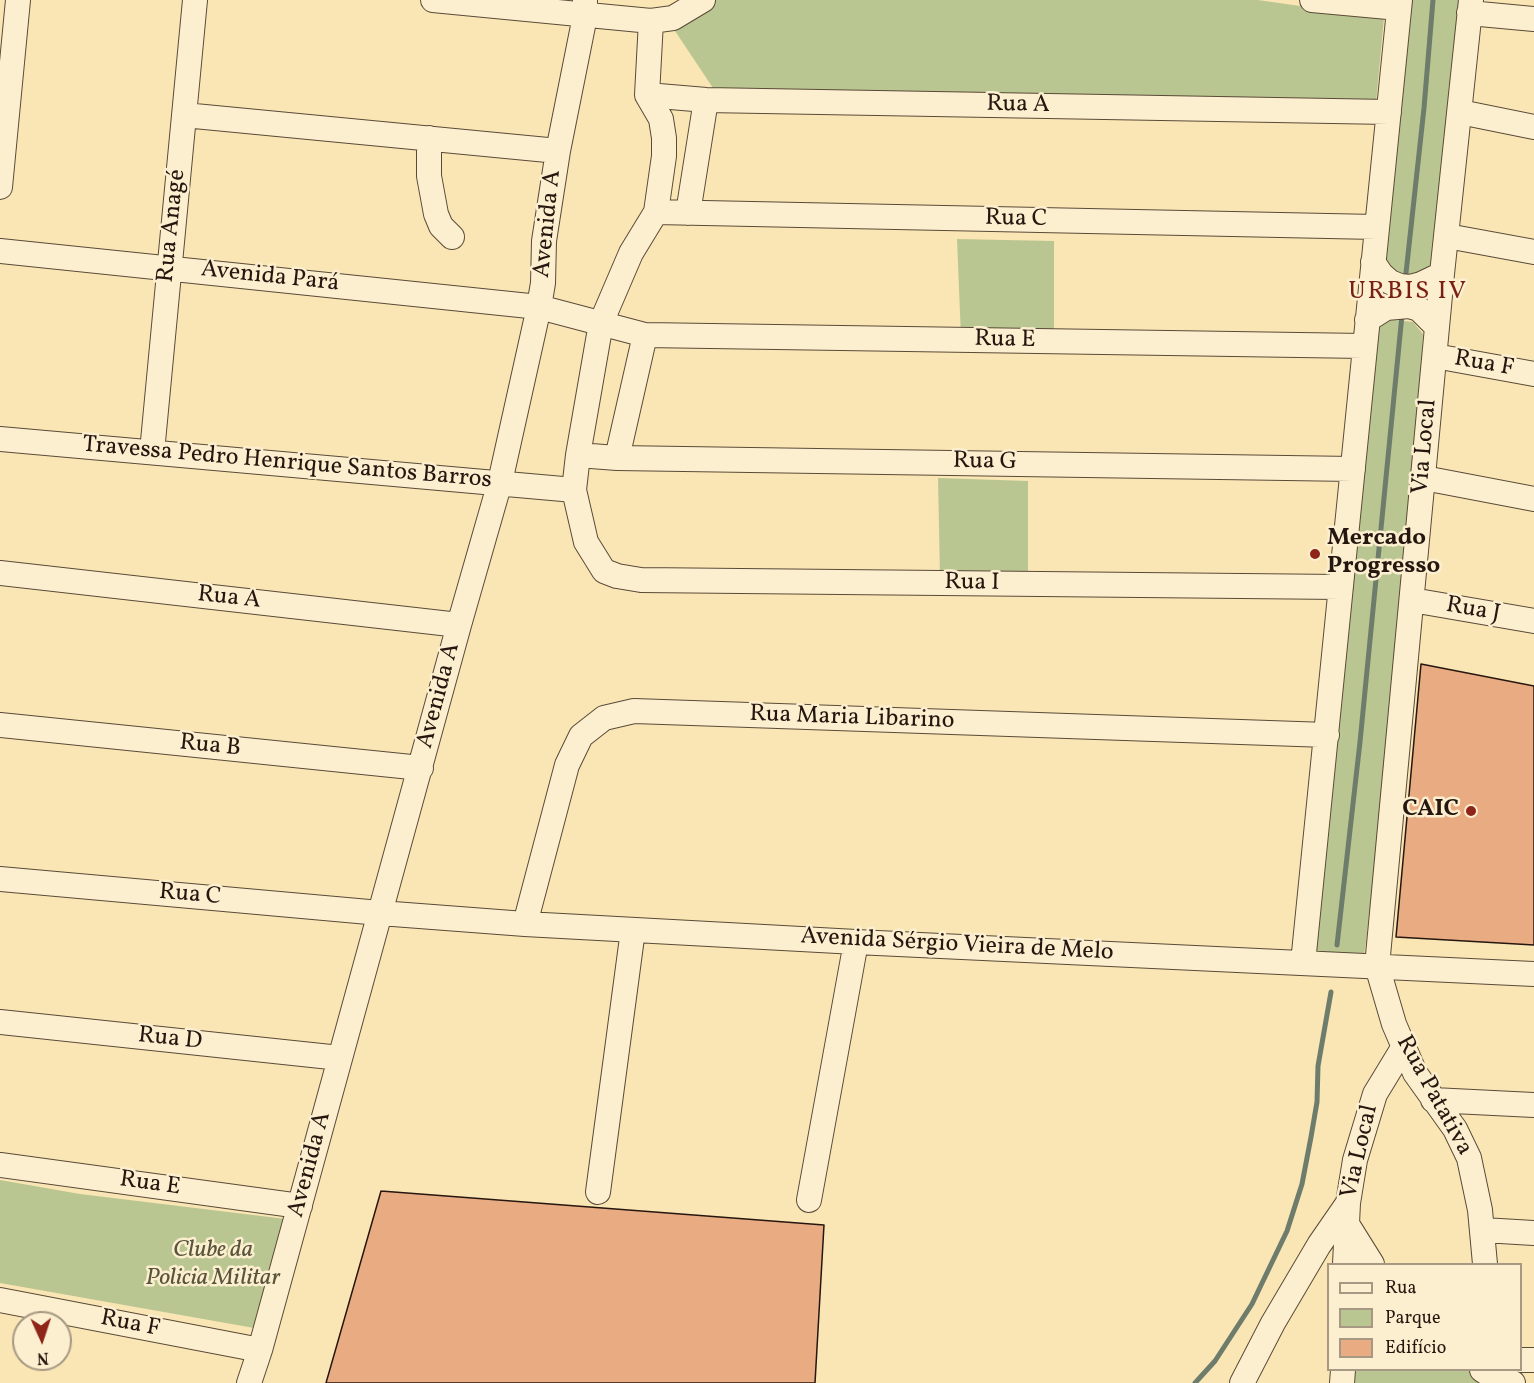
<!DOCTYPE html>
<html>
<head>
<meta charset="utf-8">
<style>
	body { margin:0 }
	#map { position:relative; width:1534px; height:1383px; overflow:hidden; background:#fae6b5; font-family:Vollkorn,serif }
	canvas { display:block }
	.legend { position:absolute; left:1327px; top:1263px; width:195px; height:108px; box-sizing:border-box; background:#fcefcf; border:2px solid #a69882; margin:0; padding:8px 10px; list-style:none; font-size:18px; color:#25160f }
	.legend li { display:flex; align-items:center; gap:12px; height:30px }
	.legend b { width:30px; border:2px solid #a69882 }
	.north { position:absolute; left:12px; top:1311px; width:60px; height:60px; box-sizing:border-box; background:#fcefcf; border:2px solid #a69882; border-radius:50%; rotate:177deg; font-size:16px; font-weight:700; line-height:24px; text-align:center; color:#25160f }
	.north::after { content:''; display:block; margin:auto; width:21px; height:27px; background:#8f2418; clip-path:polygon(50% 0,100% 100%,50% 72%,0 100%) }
</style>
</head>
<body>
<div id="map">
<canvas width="1534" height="1383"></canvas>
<ul class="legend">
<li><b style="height:8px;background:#fcefcf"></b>Rua</li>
<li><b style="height:16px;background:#bac691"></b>Parque</li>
<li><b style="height:16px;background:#e9ab82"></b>Edifício</li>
</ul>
<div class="north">N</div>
</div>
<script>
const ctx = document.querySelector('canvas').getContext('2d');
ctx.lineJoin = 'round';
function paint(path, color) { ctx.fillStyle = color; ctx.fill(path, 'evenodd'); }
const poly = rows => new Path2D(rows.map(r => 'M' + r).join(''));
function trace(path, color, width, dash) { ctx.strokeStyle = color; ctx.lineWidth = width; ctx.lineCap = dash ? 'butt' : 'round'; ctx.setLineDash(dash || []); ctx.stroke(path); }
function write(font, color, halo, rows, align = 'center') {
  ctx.font = font + ' Vollkorn,serif'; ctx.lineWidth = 5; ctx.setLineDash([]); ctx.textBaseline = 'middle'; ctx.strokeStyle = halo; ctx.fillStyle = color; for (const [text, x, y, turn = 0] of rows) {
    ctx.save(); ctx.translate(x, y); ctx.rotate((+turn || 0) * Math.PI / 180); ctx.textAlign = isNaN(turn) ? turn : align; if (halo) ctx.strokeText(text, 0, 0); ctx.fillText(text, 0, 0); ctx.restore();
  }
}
paint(poly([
	[680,0,1258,0,1384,18,1376,103,721,100,663,13],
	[1403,0,1461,0,1438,262,1428,273,1398,279,1383,266],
	[957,239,1054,241,1054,338,961,338],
	[1386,319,1413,322,1423,334,1419,415,1399,638,1366,942,1364,955,1316,956,1310,949,1375,332],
	[938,478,1028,481,1028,576,940,577],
	[0,1180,80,1194,286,1219,254,1328,0,1283],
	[1351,1370,1490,1370,1508,1383,1351,1383]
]), '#bac691');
trace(poly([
	[1406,273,1424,108,1433,0],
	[1337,945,1360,742,1402,315],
	[1195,1383,1215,1361,1252,1304,1287,1231,1302,1184,1311,1137,1317,1102,1318,1066,1331,992]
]), '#6e7c6b', 5);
const building = poly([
	[1421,664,1534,686,1534,945,1396,937,1421,664],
	[381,1191,824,1225,815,1383,326,1383,381,1191]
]);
paint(building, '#e9ab82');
trace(building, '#25160f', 1.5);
const minor = poly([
	[433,0,651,21,673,18,703,0],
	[1312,0,1399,8],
	[1471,0,1442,274,1377,966,1394,1024,1415,1073,1455,1129,1469,1158,1480,1210,1485,1264],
	[1469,13,1534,19],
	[651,21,647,95,661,119,664,138,664,156,656,212,631,253,601,323,578,455,574,490,586,542,604,571,617,576,641,580,1341,587],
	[647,95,706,100,1389,112],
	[1460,112,1534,127],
	[184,115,558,151],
	[429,138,429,176,436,214,441,226,452,237],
	[0,187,18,0],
	[656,212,1376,227],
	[688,213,706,100],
	[1447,236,1534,252],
	[0,251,539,307,645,335,1364,346],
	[1373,262,1381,274,1390,282,1400,286,1410,287,1421,284,1442,274],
	[1367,320,1386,308,1409,306,1419,309,1437,327],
	[1435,356,1534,374],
	[0,439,574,490],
	[152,452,195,0],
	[578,455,617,458,1353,469],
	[617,458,645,335],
	[1424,478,1534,499],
	[0,573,459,625],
	[1412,600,1534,621],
	[0,725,421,768],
	[0,879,380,913,525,924,856,942,1534,974],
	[525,924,567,765,581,736,604,718,634,711,1327,735],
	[1303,963,1400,0],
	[0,1022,340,1058],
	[1433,1100,1534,1105],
	[0,1165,300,1206],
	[598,1192,633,930],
	[809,1200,856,942],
	[1347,1224,1372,1264],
	[1483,1230,1534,1233],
	[1345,1264,1348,1203,1355,1160,1375,1094,1403,1048],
	[0,1300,260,1350],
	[1520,1360,1534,1360],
	[1482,1370,1493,1377,1513,1383],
	[249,1383,260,1350,459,625,500,482,539,307,543,283,544,241,558,151,585,16,585,0],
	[1242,1383,1273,1323,1319,1245,1348,1203],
	[1342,1383,1343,1370]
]);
trace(minor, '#5a4a38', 26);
trace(minor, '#fcefcf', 24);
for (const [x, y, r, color] of [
	[1315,554,6,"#8f2418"],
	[1471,811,6,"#8f2418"]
]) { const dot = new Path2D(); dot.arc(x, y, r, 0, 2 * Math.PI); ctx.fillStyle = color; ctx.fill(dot); trace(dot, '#fcefcf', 2); }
write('24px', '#25160f', '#fcefcf', [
	["Rua A",1018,106,1],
	["Rua C",1016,220,1],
	["Avenida A",549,224,-84],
	["Rua Anagé",173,226,-84],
	["Avenida Pará",270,278,6],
	["Rua E",1005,341,1],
	["Rua F",1484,365,10],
	["Via Local",1426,447,-85],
	["Rua G",985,463,1],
	["Travessa Pedro Henrique Santos Barros",287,464,5],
	["Rua I",972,584,1],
	["Rua A",229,599,6],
	["Rua J",1473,611,10],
	["Avenida A",440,696,-75],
	["Rua Maria Libarino",852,719,2],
	["Rua B",210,747,6],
	["Rua C",190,896,5],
	["Avenida Sérgio Vieira de Melo",957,946,3],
	["Rua D",170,1040,6],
	["Rua Patativa",1433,1096,61],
	["Via Local",1361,1152,-77],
	["Avenida A",311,1165,-75],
	["Rua E",150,1185,8],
	["Rua F",130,1325,11]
]);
write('bold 24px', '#25160f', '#fcefcf', [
	["Mercado",1327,540],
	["Progresso",1327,568],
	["CAIC",1459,811,"right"]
], 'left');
write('italic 24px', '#59543c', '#fcefcf', [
	["Clube da",213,1252],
	["Policia Militar",213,1280]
]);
ctx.letterSpacing = '1.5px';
write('26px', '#7a1f14', '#fcefcf', [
	["URBIS IV",1408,293]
]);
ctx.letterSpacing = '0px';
</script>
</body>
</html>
